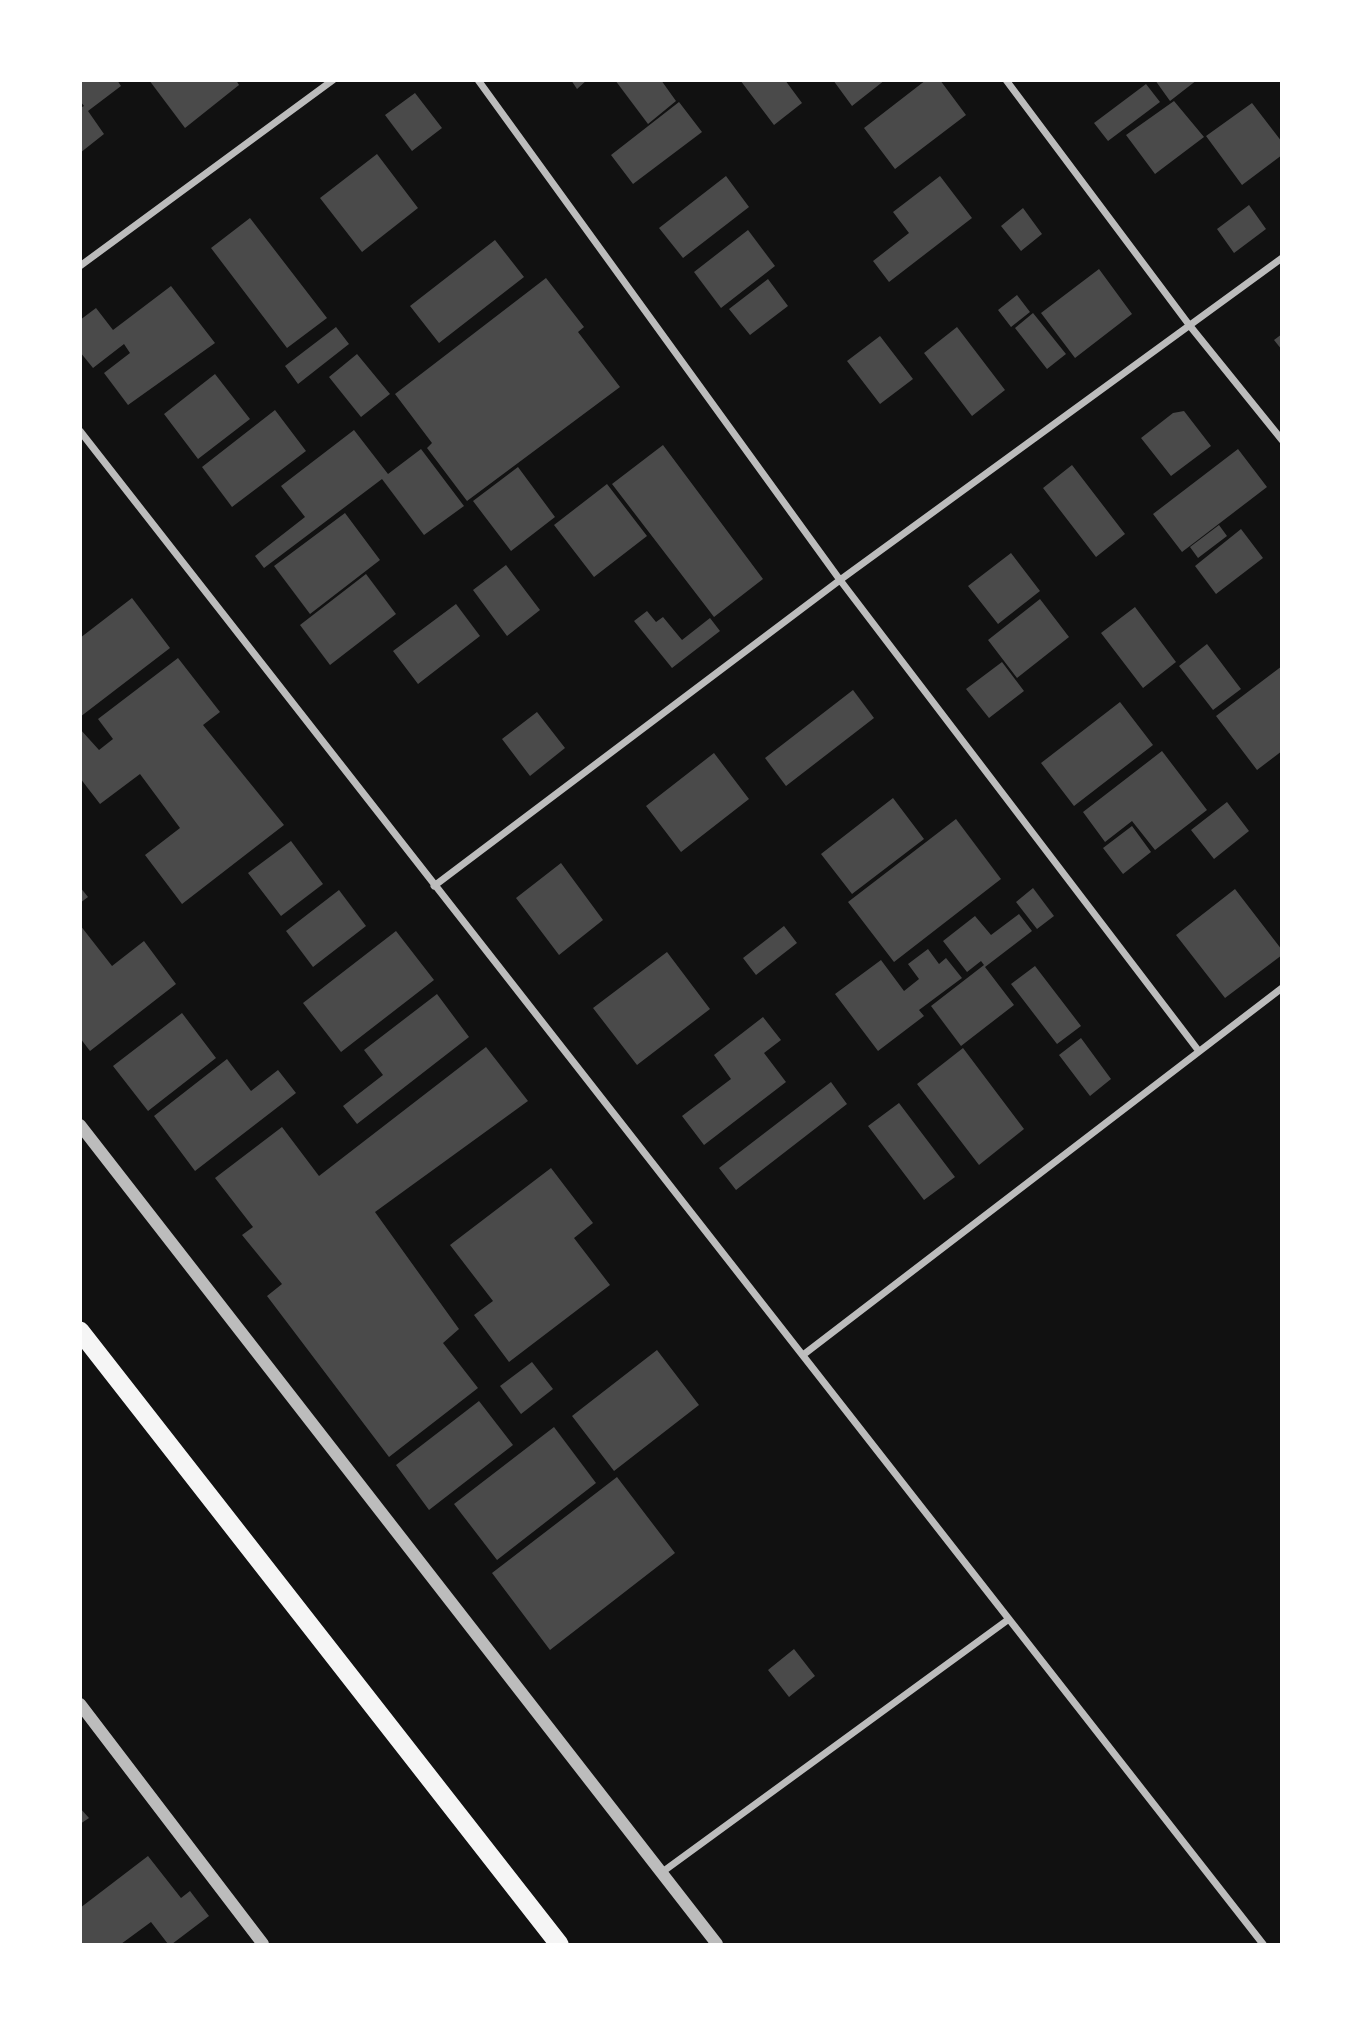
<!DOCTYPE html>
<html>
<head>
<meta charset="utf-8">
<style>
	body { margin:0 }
	#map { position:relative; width:1362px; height:2025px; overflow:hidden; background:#111; font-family:Figtree,sans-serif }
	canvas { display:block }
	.frame { position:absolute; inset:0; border:82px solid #fff; pointer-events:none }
</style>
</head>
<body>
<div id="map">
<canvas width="1362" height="2025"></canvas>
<div class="frame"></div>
</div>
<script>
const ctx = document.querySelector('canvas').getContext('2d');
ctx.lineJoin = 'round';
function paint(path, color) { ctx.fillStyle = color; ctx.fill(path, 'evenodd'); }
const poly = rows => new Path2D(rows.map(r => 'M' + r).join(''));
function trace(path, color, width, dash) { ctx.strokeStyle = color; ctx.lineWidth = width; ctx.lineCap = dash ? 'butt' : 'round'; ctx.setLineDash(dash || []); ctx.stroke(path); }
paint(poly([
	[80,80,117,80,121,86,88,111,104,134,80,153,80,108,84,106,80,101],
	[149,80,236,80,239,85,185,128],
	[571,80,587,80,577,89],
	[615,80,661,80,676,101,648,124],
	[740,80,785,80,802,103,774,125],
	[833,80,885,80,852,106],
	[926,80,940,80,966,115,895,169,864,128],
	[1155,80,1197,80,1170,101],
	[1146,84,1160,102,1108,141,1094,123],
	[415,93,442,128,412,151,385,115],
	[1174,101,1204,137,1155,174,1126,135],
	[679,102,702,132,633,184,611,155],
	[1252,103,1282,142,1282,155,1242,185,1206,136],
	[377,154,418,208,362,252,320,198],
	[726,176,749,207,683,258,659,228],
	[940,176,972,218,889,282,873,261,909,233,893,212],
	[1249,205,1266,229,1234,253,1217,229],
	[1023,208,1042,234,1021,251,1001,226],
	[250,218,327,318,287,348,211,248],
	[748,230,775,266,721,308,694,272],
	[495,240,524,277,439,343,410,306],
	[1099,269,1132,314,1075,358,1041,313],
	[546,278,584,327,578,332,620,387,467,501,427,448,432,443,395,394],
	[768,279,788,306,750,335,729,309],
	[171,286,215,343,128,405,104,373,130,353,124,344,93,368,80,352,80,320,96,308,113,330],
	[1017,295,1030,312,1011,327,998,310],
	[1033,313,1066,354,1047,369,1015,328],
	[336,327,349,344,298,384,285,366],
	[957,327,1005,390,972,416,924,353],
	[1282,334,1282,350,1274,340],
	[880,336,913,379,880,404,847,361],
	[357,354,390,394,361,417,329,377],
	[215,374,250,419,198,459,164,414],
	[275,410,306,451,232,507,202,467],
	[1184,411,1211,446,1171,476,1141,438,1173,413],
	[354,430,388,474,421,449,464,506,424,535,382,479,264,568,255,556,305,517,281,486],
	[663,445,763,579,714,617,612,484],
	[1238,449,1267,487,1182,552,1153,514],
	[1072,465,1125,534,1096,557,1043,488],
	[518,467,555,517,511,551,473,501],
	[607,484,647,536,594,577,554,525],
	[345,513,380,560,310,614,274,566],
	[1219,525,1227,536,1198,558,1190,547],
	[1241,529,1263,558,1216,594,1195,566],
	[1011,553,1040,591,998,624,968,586],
	[506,565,540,610,507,636,473,590],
	[366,574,396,614,330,665,300,625],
	[132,598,170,648,80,717,80,638],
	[1040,599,1069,637,1017,678,988,640],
	[456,604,480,636,418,684,393,651],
	[1135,607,1176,662,1143,688,1101,633],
	[647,611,656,622,663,617,682,640,710,618,720,631,672,668,634,621],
	[1207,644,1241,689,1213,710,1179,666],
	[178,658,220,712,203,725,284,825,182,904,145,855,180,828,140,774,100,804,80,778,80,729,99,750,113,739,98,719],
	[1002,662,1024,691,989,718,966,689],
	[1282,666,1282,751,1257,770,1216,716],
	[853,690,874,718,786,786,765,758],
	[1120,702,1153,745,1074,806,1041,763],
	[537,712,565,748,530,776,502,739],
	[1162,751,1207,810,1155,850,1132,821,1105,842,1083,812],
	[714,753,749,799,681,852,646,806],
	[893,798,924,839,852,894,821,854],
	[1227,802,1249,831,1214,859,1191,830],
	[956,819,1001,879,894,962,848,902],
	[1132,826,1151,852,1123,874,1103,848],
	[291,841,323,884,281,916,248,873],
	[561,863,603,920,559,955,516,898],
	[80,887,88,897,80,903],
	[1033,888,1054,916,1037,929,1016,902],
	[1235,889,1282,950,1282,955,1225,998,1176,935],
	[339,890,366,926,313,967,286,931],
	[1019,914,1032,931,985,967,1014,1005,961,1046,931,1006,984,965,981,961,967,972,943,941,975,916,991,935],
	[80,925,112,966,144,941,176,984,90,1051,80,1038],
	[784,926,797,943,756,975,743,958],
	[396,931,434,980,341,1052,303,1003],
	[928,949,939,964,946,958,962,978,919,1010,924,1016,878,1051,835,994,881,960,904,991,919,979,908,964],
	[667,952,710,1009,637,1065,593,1008],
	[1035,966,1081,1026,1057,1044,1011,984],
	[437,994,469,1037,357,1124,343,1106,383,1075,364,1050],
	[182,1013,216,1058,148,1111,113,1066],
	[763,1017,781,1040,764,1053,786,1082,704,1145,682,1116,731,1079,714,1055],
	[1081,1038,1111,1079,1090,1096,1059,1055],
	[486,1047,528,1101,375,1212,459,1329,443,1343,478,1388,389,1457,267,1296,282,1284,242,1235,253,1227,215,1178,282,1127,319,1176],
	[963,1048,1024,1129,979,1165,917,1084],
	[227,1059,251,1091,278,1070,296,1093,195,1171,154,1116],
	[831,1082,847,1104,736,1190,719,1168],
	[899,1103,955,1177,924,1200,868,1126],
	[551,1168,593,1223,574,1238,610,1285,509,1362,474,1315,493,1301,450,1245],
	[657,1350,699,1405,614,1471,572,1416],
	[532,1362,553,1389,521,1414,500,1386],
	[479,1401,513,1445,429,1510,396,1465],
	[554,1427,596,1483,497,1560,454,1504],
	[617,1477,675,1553,550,1650,492,1573],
	[794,1649,815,1676,789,1697,768,1670],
	[80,1808,89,1818,80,1824],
	[148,1856,181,1898,190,1891,209,1916,172,1944,168,1944,151,1922,121,1944,80,1944,80,1908]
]), '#4a4a4a');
trace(poly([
	[478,80,840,580,1198,1050],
	[1006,80,1190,326,1282,440],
	[80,266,333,80],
	[80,431,1263,1944],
	[434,886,840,580,1282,258],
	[803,1355,1282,988],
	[661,1873,1009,1619]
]), '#bcbcbc', 7);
trace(poly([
	[80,1125,717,1944],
	[80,1704,263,1944]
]), '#bcbcbc', 12);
trace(poly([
	[80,1331,559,1944]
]), '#f5f5f5', 19);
</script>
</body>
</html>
